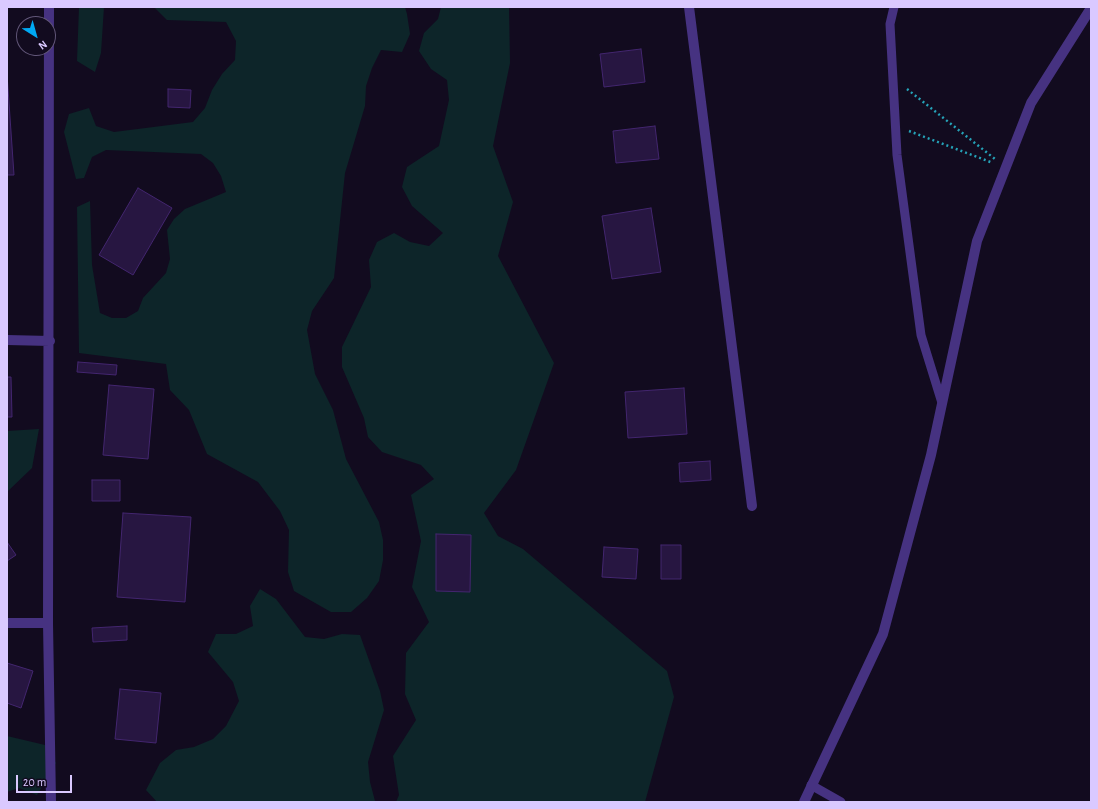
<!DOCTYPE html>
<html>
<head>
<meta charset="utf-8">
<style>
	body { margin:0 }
	#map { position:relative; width:1098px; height:809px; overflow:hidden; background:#120b1f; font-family:"Alegreya Sans",sans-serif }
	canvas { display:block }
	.frame { position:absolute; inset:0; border:8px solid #dac9ff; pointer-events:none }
	.north { position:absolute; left:16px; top:16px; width:40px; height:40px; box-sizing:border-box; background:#120b1f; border:1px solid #625779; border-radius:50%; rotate:143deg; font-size:11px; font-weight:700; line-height:16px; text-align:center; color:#dac9ff }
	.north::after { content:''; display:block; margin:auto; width:14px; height:18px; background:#00a9f4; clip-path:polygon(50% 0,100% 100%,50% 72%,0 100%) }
	.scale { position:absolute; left:16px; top:775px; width:56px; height:18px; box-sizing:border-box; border:2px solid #dac9ff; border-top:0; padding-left:5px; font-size:12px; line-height:14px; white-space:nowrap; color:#dac9ff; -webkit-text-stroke:3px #120b1f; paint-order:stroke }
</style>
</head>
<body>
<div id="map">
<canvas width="1098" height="809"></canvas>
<div class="frame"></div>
<div class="north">N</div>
<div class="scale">20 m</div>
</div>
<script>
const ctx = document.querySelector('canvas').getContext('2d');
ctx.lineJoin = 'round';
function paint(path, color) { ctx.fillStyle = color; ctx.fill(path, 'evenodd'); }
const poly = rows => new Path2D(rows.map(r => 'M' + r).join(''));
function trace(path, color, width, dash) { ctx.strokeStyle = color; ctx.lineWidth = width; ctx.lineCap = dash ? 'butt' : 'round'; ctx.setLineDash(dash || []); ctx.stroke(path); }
paint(poly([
	[79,7,104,7,101,53,95,72,77,61],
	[154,7,405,7,407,14,410,34,402,52,381,50,372,68,366,86,365,106,345,173,334,278,312,311,307,330,315,374,333,410,346,459,379,522,383,540,383,560,379,581,367,598,351,612,331,612,294,591,288,572,289,530,280,511,258,482,207,454,189,410,170,390,166,364,79,353,77,207,90,201,92,265,100,313,112,318,126,318,138,311,143,298,166,273,170,259,167,230,174,219,185,209,226,192,221,176,213,163,201,154,106,150,92,157,84,178,76,179,64,132,69,114,89,108,96,126,114,132,193,122,205,108,212,90,222,74,235,60,236,41,226,22,167,20],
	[441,7,509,7,510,63,493,146,513,202,498,256,554,363,516,470,484,513,498,536,523,549,667,671,674,697,645,802,396,802,399,795,393,756,416,720,405,694,406,653,429,622,412,587,421,541,411,495,434,479,421,465,382,452,368,437,364,418,342,367,342,347,371,287,369,260,377,242,394,233,410,242,429,246,443,233,412,206,402,187,407,167,439,146,449,100,447,80,431,69,419,51,424,33,438,19],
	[39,429,32,468,7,492,7,431],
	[260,589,276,599,305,637,324,639,342,634,360,635,380,691,384,710,368,762,370,782,375,801,377,802,157,802,146,790,160,763,176,750,194,747,213,739,226,726,239,701,233,682,208,652,216,634,236,634,253,626,250,606],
	[7,736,45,745,56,763,37,795,19,788,7,792]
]), '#0d2529');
const building = poly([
	[641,49,645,82,604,87,600,54,641,49],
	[7,74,14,175,7,175,7,74],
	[168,89,191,90,190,108,168,107,168,89],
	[655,126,659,159,616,163,613,131,655,126],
	[138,188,172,208,133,275,99,255,138,188],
	[651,208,661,272,612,279,602,216,651,208],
	[78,362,117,365,116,375,77,372,78,362],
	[7,377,11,377,12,417,7,417,7,377],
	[109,385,154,389,148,459,103,455,109,385],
	[684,388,687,434,628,438,625,392,684,388],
	[710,461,711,480,680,482,679,463,710,461],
	[92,480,120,480,120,501,92,501,92,480],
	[123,513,191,517,185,602,117,597,123,513],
	[436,534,471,535,470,592,436,591,436,534],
	[7,542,16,555,7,561,7,542],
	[661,545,681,545,681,579,661,579,661,545],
	[604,547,638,549,636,579,602,577,604,547],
	[127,626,127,640,93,642,92,628,127,626],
	[7,663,33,671,21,708,7,703,7,663],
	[120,689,161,693,156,743,115,739,120,689]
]);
paint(building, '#271641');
trace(building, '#43266f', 1);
trace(poly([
	[907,89,995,159],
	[909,131,993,163]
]), '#25a2b7', 2.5, [2, 3]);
trace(poly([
	[894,7,890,24,897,155,921,335,942,403],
	[811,785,841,802]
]), '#463281', 9);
trace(poly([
	[49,7,48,623,51,802],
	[689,7,752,506],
	[7,340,50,341],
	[7,623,48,623],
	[804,802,883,634,931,455,977,241,1031,103,1091,8]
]), '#463281', 10);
</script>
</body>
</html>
